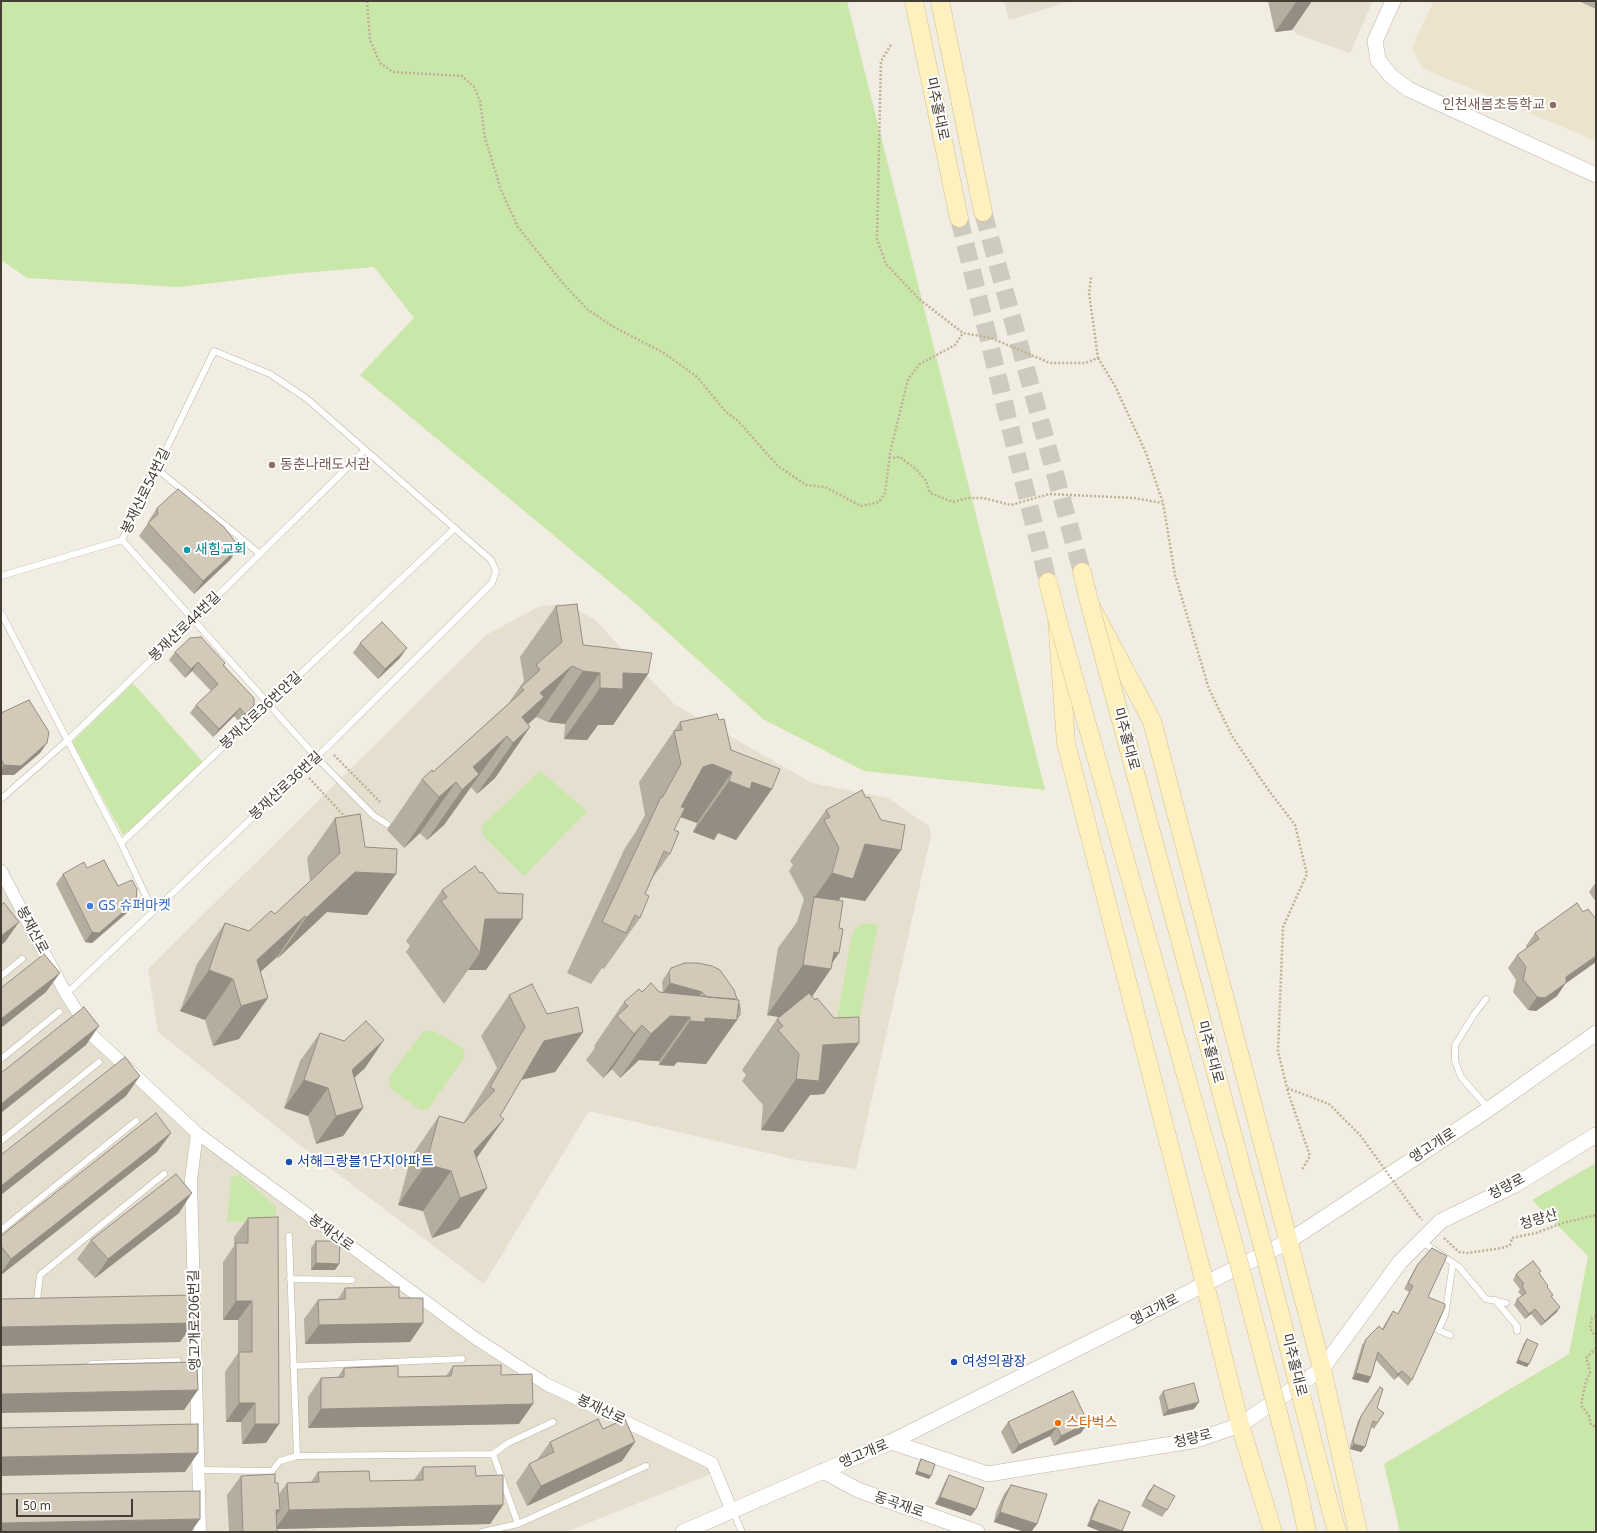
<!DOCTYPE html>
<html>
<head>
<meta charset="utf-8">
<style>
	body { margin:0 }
	#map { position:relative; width:1597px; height:1533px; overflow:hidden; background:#f1ede2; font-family:"Noto Sans",sans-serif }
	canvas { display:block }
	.frame { position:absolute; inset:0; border:2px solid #433d33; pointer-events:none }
	.scale { position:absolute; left:16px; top:1499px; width:117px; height:18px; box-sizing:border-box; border:2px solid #433d33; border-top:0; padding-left:5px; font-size:12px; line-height:14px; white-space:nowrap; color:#433d33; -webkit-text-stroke:3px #fff; paint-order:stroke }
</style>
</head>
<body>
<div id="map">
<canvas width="1597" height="1533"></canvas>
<div class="frame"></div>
<div class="scale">50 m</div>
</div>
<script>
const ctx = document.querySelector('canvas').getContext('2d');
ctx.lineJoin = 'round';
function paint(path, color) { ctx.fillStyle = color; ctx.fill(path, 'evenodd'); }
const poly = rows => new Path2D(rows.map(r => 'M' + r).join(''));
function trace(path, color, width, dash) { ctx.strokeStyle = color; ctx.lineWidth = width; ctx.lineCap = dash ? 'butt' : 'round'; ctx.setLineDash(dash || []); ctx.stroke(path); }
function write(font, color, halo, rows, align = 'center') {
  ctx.font = font + ' "Noto Sans","Noto Sans KR",sans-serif'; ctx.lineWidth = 4; ctx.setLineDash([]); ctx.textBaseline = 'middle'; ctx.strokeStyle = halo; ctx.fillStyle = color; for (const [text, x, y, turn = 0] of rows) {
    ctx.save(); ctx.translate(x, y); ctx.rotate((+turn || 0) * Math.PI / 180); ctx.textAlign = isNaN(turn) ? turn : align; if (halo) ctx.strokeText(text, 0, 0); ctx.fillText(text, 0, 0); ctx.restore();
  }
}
paint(poly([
	[1004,1,1071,1,1009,20],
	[1271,1,1373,1,1350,53,1296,34],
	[559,604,577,610,594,619,674,704,812,783,888,798,929,826,931,835,856,1169,797,1160,589,1111,484,1284,297,1143,158,1032,148,969,486,635,538,607],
	[1,869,93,1036,197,1133,546,1384,712,1463,716,1472,566,1532,1,1532]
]), '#e5dfd0');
paint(poly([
	[1434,1,1596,1,1596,141,1422,68,1412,47]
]), '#ebe3cc');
paint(poly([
	[1,1,847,1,1045,790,864,771,763,719,634,602,360,375,414,318,374,267,290,274,179,287,27,278,1,260],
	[133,683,203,762,145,818,123,835,72,742],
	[540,771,587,811,524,876,483,836,481,827],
	[864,923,878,925,856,1035,837,1020,852,934,855,928],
	[432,1030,463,1048,465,1056,428,1109,420,1110,390,1088,389,1077,423,1032],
	[1596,1163,1596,1532,1400,1532,1384,1464,1569,1354,1588,1256,1532,1200],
	[239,1174,276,1207,276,1221,227,1222,231,1178]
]), '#cae7aa');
trace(poly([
	[983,212,1082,572],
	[959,218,1048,582]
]), '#cecabf', 18, [18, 9]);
const service = poly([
	[157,469,260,554],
	[122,540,316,757,374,816,387,824],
	[1,576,122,540,214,351,270,374,306,398,491,560,496,571,492,583,327,747,66,994],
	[1,613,121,843,153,911],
	[1,799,68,740,194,619,365,450],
	[121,843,455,528],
	[1,976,22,959],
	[1486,999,1475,1013,1455,1045,1455,1061,1461,1077,1489,1109],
	[1,1059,59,1012],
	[1,1141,99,1062],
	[1,1230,136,1121],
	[289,1236,297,1456],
	[1421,1241,1459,1267,1486,1299,1506,1303],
	[290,1279,352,1280],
	[37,1300,40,1275,164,1174],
	[1495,1300,1517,1326,1517,1331],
	[1450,1335,1438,1330,1445,1316,1453,1263],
	[91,1364,178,1361],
	[293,1366,462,1359],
	[493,1454,518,1524],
	[198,1470,272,1471],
	[270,1482,272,1471,280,1461,297,1456,493,1454,508,1443,553,1422],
	[733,1512,742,1532],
	[482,1532,518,1524,646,1466]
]);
const minor = poly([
	[1,871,66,994,93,1036,197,1133,475,1338,546,1384,712,1463,732,1511],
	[197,1133,191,1180,200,1532]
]);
const tertiary = poly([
	[1393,1,1375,41,1378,60,1391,76,1408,89,1596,175],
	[891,1442,988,1474,1197,1440,1240,1425,1322,1369,1400,1262,1441,1221,1515,1185,1596,1135],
	[823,1471,858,1490,977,1532],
	[683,1532,891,1442,1158,1308,1289,1241,1489,1109,1596,1033]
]);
const secondary = poly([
	[914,1,959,218],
	[940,1,983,212],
	[1082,572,1090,605,1152,721,1322,1369,1358,1532],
	[1048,582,1057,618,1066,743,1205,1284,1240,1425,1273,1532],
	[1322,1477,1337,1532],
	[1298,1489,1307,1532]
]);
trace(service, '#bdb5a5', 7);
trace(minor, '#bdb5a5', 13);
trace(tertiary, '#bdb5a5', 16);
trace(secondary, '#d3c291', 19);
trace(poly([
	[367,1,370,40,380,63,393,72,462,76,474,87,480,101,485,138,501,190,518,227,561,281,587,309,612,326,664,353,697,377,726,412,737,420,778,466,806,485,825,487,861,506,879,502,885,493,890,453,908,379,920,364,955,345,963,333],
	[891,45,881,61,877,239,886,264,919,299,963,333,991,338,1050,363,1085,363,1098,358,1089,293,1091,277],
	[1098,358,1115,386,1146,453,1163,503,1175,575,1209,689,1232,736,1267,788,1295,825,1307,874,1283,927,1278,1051,1287,1088,1329,1104,1360,1135],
	[889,458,900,457,917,470,926,481,930,493,953,502,967,498,983,498,1011,505,1049,494,1134,498,1162,503],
	[334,755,380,802],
	[309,778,346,818],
	[1287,1089,1310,1156,1302,1170],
	[1414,1210,1422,1220],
	[1444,1238,1459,1252,1468,1253,1502,1248,1510,1245,1512,1238,1536,1233,1563,1223,1596,1215],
	[1596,1316,1592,1318,1590,1328,1596,1337],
	[1596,1348,1586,1358,1589,1366,1590,1373,1586,1381,1581,1405,1589,1416,1591,1425,1596,1427]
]), '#bfb196', 2.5, [2, 2]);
trace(service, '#fff', 6);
trace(minor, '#fff', 12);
trace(tertiary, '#fff', 15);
trace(secondary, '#fff1bf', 18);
const secondaryBridge = poly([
	[1090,605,1265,1255,1322,1477],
	[1057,618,1240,1267,1298,1489]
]);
trace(secondaryBridge, '#d3c291', 19, []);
trace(poly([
	[1360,1135,1414,1210]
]), '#bfb196', 2.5, [2, 2]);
trace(secondaryBridge, '#fff1bf', 18);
paint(poly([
	[1268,1,1312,1,1292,30,1275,32],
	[1578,1,1596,1,1596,9],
	[157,508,239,547,230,560,194,594,139,536,148,523,148,522],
	[556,606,583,645,648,674,613,725,598,725,587,740,564,739,565,724,548,722,536,717,528,724,530,727,495,778,477,794,471,787,444,825,427,840,420,833,404,848,387,830,422,779,433,772,508,704,524,681,520,657],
	[360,643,400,658,378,679,353,653],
	[175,652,225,663,224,665,254,705,248,714,239,722,234,716,213,737,190,713,196,705,211,691,192,671,185,678,169,660],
	[1,713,47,743,40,753,14,775,1,775],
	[719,720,731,750,772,789,736,840,718,833,714,840,693,832,697,823,680,817,674,830,670,854,651,880,645,894,640,918,604,969,602,968,591,984,567,973,625,848,635,833,645,815,639,782,680,722],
	[866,798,901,850,865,901,841,897,838,901,839,953,832,963,812,997,859,1043,824,1094,810,1095,783,1132,761,1130,763,1105,742,1081,746,1075,742,1070,777,1019,779,1017,767,1015,778,948,797,922,804,899,789,871,793,865,790,861,826,810],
	[335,818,367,915,327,912,278,958,277,957,260,972,268,998,239,1039,213,1046,205,1020,180,1011,197,964,225,923,249,931,275,914,310,881,307,858],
	[475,866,486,970,468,970,444,1004,406,952,410,946,406,941,442,890],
	[87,868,118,886,129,911,92,943,85,942,56,884,63,874],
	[1596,882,1596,902,1589,892],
	[1577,903,1565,984,1557,996,1536,1011,1528,1010,1513,992,1516,980,1508,968,1517,955,1527,948,1526,946,1535,933],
	[671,968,739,1004,740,1015,706,1064,677,1062,674,1066,659,1065,659,1061,639,1060,620,1078,612,1069,603,1078,586,1060,595,1048,594,1046,624,1002,642,992,663,993,662,982,664,978],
	[509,995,583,1032,555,1072,521,1080,476,1158,487,1188,459,1228,432,1238,423,1211,398,1205,411,1157,439,1116,464,1123,464,1122,497,1068,481,1036],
	[320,1033,365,1068,354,1078,363,1108,343,1136,316,1144,308,1116,284,1108,300,1061],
	[171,1133,157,1152,1,1275,1,1236],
	[179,1213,95,1278,77,1259,91,1240],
	[248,1218,266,1443,242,1444,241,1422,226,1422,225,1372,238,1353,238,1320,223,1320,223,1262,234,1246,234,1237],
	[316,1241,335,1270,311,1270,311,1248],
	[1418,1264,1428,1297,1412,1380,1408,1386,1398,1376,1394,1380,1376,1360,1371,1377,1368,1383,1352,1379,1362,1345,1366,1339,1382,1329,1389,1317,1393,1311,1398,1314,1409,1292,1404,1289,1414,1270],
	[1541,1271,1539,1274,1552,1296,1557,1312,1541,1326,1531,1314,1525,1319,1514,1305,1517,1299,1522,1296,1518,1292,1520,1289,1513,1280,1516,1274],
	[345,1288,399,1298,423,1323,410,1342,305,1344,304,1319,318,1300,338,1299],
	[1527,1339,1529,1364,1527,1367,1516,1363,1524,1343],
	[453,1366,501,1375,519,1424,308,1428,308,1397,321,1378,337,1378,344,1368,398,1377,446,1376],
	[1073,1391,1081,1433,1054,1446,1050,1436,1012,1454,1001,1432,1008,1422],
	[1163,1391,1194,1409,1163,1416,1159,1397],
	[1376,1392,1377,1408,1384,1413,1374,1429,1371,1427,1365,1447,1361,1452,1350,1449,1350,1446,1358,1421],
	[603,1429,635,1442,622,1461,527,1506,516,1483,529,1464,537,1460,550,1442],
	[921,1459,929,1479,915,1474,919,1462],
	[423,1467,476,1476,503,1505,490,1524,277,1529,277,1532,229,1532,227,1495,241,1476,275,1483,279,1494,287,1483,311,1482,318,1472,370,1481,414,1480],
	[949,1475,971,1516,935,1504,945,1482],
	[1011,1485,1037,1524,1031,1532,1025,1532,994,1522,996,1512,1004,1494],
	[1154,1485,1167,1510,1162,1517,1141,1506,1149,1491],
	[1099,1500,1130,1512,1121,1532,1102,1532,1087,1526,1094,1507]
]), '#b5ad9e');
paint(poly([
	[1297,1,1312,1,1292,30,1275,32],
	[239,547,230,560,194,594,203,581],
	[407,648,400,658,378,679,385,669],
	[198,662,192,671,185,678,191,669],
	[572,666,536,717,520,731,522,717,540,693],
	[583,671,600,673,565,724,548,722],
	[623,673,648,674,613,725,598,725,587,740,564,739,600,688],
	[254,705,248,714,239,722,245,714],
	[240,708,234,716,213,737,219,729],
	[530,727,495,778,477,794,513,743],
	[507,736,444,825,427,840,462,790,473,767],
	[47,743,40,753,14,775,1,775,1,770,4,765],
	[712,764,732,772,697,823,676,815,703,767],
	[729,781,752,782,772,789,736,840,718,833,714,840,693,832],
	[456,782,420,833,404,848,439,797],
	[865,844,901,850,865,901,841,897,818,930,814,898,832,873],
	[355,872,396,874,367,915,327,912,278,958,306,918],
	[136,901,129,911,92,943,85,942,92,932],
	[305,916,277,957,237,993,257,960],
	[485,919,522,919,486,970,468,970,480,953],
	[19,922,5,942,1,945,1,936],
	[834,952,839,953,828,969,831,969,796,1020,767,1015,803,965],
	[1596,956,1596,962,1565,984,1557,996,1536,1011,1528,1010,1537,997],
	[209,970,233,979,205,1020,180,1011],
	[60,973,46,992,1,1028,1,1019],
	[670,983,702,992,695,1002,663,993],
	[268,998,239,1039,213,1046,241,1006],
	[740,1015,736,1020,737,1020,706,1064,677,1062,674,1066,659,1065,690,1021,705,1018],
	[670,1016,690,1017,659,1061,639,1060,620,1078,651,1034],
	[642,1025,612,1069,603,1078,634,1034],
	[99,1026,86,1045,1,1113,1,1104],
	[583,1032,555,1072,516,1081,544,1041],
	[384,1040,365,1068,332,1098,352,1070],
	[859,1043,824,1094,810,1095,783,1132,761,1130,796,1079,823,1045],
	[140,1076,126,1096,1,1195,1,1186],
	[304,1080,328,1088,308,1116,284,1108],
	[363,1108,343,1136,316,1144,336,1116],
	[504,1119,476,1159,474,1151],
	[171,1133,157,1152,1,1275,1,1273,11,1259],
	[426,1164,451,1171,423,1211,398,1205],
	[487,1188,459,1228,432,1238,460,1198],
	[192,1193,179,1213,95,1278,108,1259],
	[316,1263,339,1264,335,1270,311,1270],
	[236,1301,252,1301,238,1320,223,1320],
	[1560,1307,1557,1312,1541,1326,1545,1321],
	[1535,1309,1531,1314,1525,1319,1529,1314],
	[194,1323,180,1342,1,1346,1,1327],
	[423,1323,410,1342,305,1344,319,1325],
	[1518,1360,1529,1364,1527,1367,1516,1363],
	[1402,1371,1398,1376,1394,1380,1398,1374],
	[1356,1373,1371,1377,1368,1383,1352,1379],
	[198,1390,184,1410,1,1413,1,1394],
	[1199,1402,1194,1409,1163,1416,1168,1410],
	[239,1403,255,1403,241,1422,226,1422],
	[533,1404,519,1424,308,1428,321,1409],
	[1088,1423,1081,1433,1054,1446,1061,1436],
	[255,1424,279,1424,266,1443,242,1444],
	[1057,1427,1050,1436,1012,1454,1019,1445],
	[635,1442,622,1461,527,1506,541,1486],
	[1354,1444,1365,1447,1361,1452,1350,1449],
	[198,1453,185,1472,1,1476,1,1457],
	[917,1471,931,1476,929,1479,915,1474],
	[940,1497,976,1509,971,1516,935,1504],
	[503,1505,490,1524,275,1529,289,1510],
	[276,1510,280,1510,266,1530],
	[1000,1512,1037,1524,1031,1532,1025,1532,994,1522],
	[200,1519,191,1532,1,1532,1,1523],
	[1091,1520,1122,1531,1121,1532,1102,1532,1087,1526]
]), '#948d81');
const building = poly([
	[178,489,224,527,239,547,203,581,148,523,158,514,157,508,178,489],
	[577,604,583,645,652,653,648,674,623,673,623,689,600,688,600,673,583,671,572,666,540,693,544,697,522,717,530,727,513,743,507,736,473,767,479,774,462,790,456,782,439,797,422,779,432,770,433,772,524,690,521,687,540,670,536,665,562,642,556,606,577,604],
	[382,622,407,648,385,669,360,643,382,622],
	[201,637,225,663,223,665,254,698,254,705,245,714,240,708,219,729,196,705,218,684,198,662,191,669,175,652,190,638,201,637],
	[29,700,49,732,47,743,21,766,4,765,1,759,1,713,29,700],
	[717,714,719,720,724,719,731,750,780,769,772,789,752,782,750,789,729,781,732,772,712,764,703,767,681,807,685,808,674,830,679,832,670,854,664,851,645,894,649,896,640,918,635,915,626,933,602,922,661,797,662,798,681,764,674,731,682,730,680,722,717,714],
	[862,790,866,798,869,797,881,820,905,825,901,850,865,844,853,879,832,873,839,848,824,820,830,817,826,810,862,790],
	[360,814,365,847,397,849,396,874,355,872,306,918,305,916,257,960,268,998,241,1006,233,979,209,970,225,923,249,931,271,911,275,914,340,853,335,818,360,814],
	[104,860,118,886,132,880,137,889,136,901,99,933,92,932,63,874,84,862,87,868,104,860],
	[475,866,480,873,482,872,498,893,523,894,522,919,485,919,480,953,441,901,447,897,442,890,475,866],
	[814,897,843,901,839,928,843,929,839,953,834,952,831,969,803,965,814,897],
	[4,903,19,922,1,936,1,905,4,903],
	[1577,903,1583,912,1588,909,1596,919,1596,956,1566,977,1566,983,1545,998,1537,997,1523,979,1526,967,1517,955,1539,939,1535,933,1577,903],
	[44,954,60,973,1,1019,1,988,44,954],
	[685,963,698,963,712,966,720,970,734,990,737,999,707,997,702,992,670,983,669,972,671,968,685,963],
	[651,983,659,992,739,1000,737,1020,705,1018,705,1022,690,1021,690,1017,670,1016,651,1034,642,1025,634,1034,617,1016,628,1006,624,1002,639,989,642,992,651,983],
	[532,984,547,1014,578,1007,583,1032,544,1041,500,1116,504,1119,474,1151,487,1188,460,1198,451,1171,426,1164,439,1116,464,1123,495,1090,490,1087,525,1027,509,995,532,984],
	[809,993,815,1000,817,998,834,1018,859,1017,859,1043,823,1045,819,1081,796,1079,799,1054,778,1030,783,1026,777,1019,809,993],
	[739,1004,740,1008,740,1015,737,1017,739,1004],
	[84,1007,99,1026,1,1104,1,1073,84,1007],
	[366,1021,384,1040,352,1070,363,1108,336,1116,328,1088,304,1080,320,1033,344,1041,366,1021],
	[125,1057,140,1076,1,1186,1,1155,125,1057],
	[156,1113,171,1133,11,1259,1,1246,1,1236,156,1113],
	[176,1174,192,1193,108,1259,91,1240,176,1174],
	[278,1217,279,1424,255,1424,255,1403,239,1403,239,1352,252,1352,252,1301,236,1301,236,1243,248,1243,248,1218,278,1217],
	[316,1241,340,1241,339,1264,316,1263,316,1241],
	[1432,1248,1447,1256,1428,1297,1445,1304,1445,1307,1412,1380,1402,1371,1398,1374,1378,1352,1371,1377,1356,1373,1366,1339,1379,1326,1383,1330,1393,1311,1398,1314,1413,1286,1408,1283,1418,1264,1432,1248],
	[1533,1261,1541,1271,1539,1273,1548,1286,1547,1287,1553,1295,1551,1296,1560,1307,1545,1321,1535,1309,1529,1314,1517,1299,1526,1293,1522,1286,1524,1284,1516,1274,1533,1261],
	[399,1287,399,1298,423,1298,423,1323,319,1325,318,1300,345,1299,345,1288,399,1287],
	[193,1295,194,1323,1,1327,1,1299,193,1295],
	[1527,1339,1538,1344,1529,1364,1518,1360,1527,1339],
	[197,1362,198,1390,1,1394,1,1366,197,1362],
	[501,1365,501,1375,532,1374,533,1404,321,1409,321,1378,344,1377,344,1368,398,1366,398,1377,451,1376,453,1366,501,1365],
	[1194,1383,1199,1402,1168,1410,1163,1391,1194,1383],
	[1380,1387,1383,1389,1377,1408,1384,1413,1377,1423,1373,1421,1365,1447,1354,1444,1353,1440,1361,1416,1380,1387],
	[1073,1391,1088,1423,1061,1436,1057,1427,1019,1445,1008,1422,1073,1391],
	[598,1419,603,1429,625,1419,635,1442,541,1486,529,1464,554,1452,550,1442,598,1419],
	[198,1424,198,1453,1,1457,1,1428,198,1424],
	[921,1459,935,1464,931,1476,917,1471,921,1459],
	[475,1466,476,1476,503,1475,503,1505,289,1510,287,1483,319,1482,318,1472,369,1471,370,1481,423,1480,423,1467,475,1466],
	[275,1474,275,1483,278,1483,280,1510,276,1510,277,1532,243,1532,241,1476,275,1474],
	[949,1475,984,1488,976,1509,940,1497,949,1475],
	[1011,1485,1047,1494,1037,1524,1000,1512,1003,1502,1011,1485],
	[1154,1485,1175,1496,1167,1510,1146,1499,1154,1485],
	[200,1491,200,1519,1,1523,1,1494,200,1491],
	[1099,1500,1130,1512,1122,1531,1091,1520,1099,1500]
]);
paint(building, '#d3c9b8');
trace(building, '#948d81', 1);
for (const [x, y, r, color] of [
	[1553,105,4,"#8d6e63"],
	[272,465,4,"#8d6e63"],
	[187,550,4,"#0f9aa8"],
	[90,906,4,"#3f7fe0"],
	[289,1162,4,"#1a4fb4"],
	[954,1362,4,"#1a4fb4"],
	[1058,1423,4,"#e8710a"]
]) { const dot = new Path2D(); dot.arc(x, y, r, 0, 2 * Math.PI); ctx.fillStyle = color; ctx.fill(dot); trace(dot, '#fff', 1.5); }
write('14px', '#785e54', '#fff', [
	["인천새봄초등학교",1545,105],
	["동춘나래도서관",280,465,"left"]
], 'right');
write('14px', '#433d33', '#fff', [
	["미추홀대로",937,109,78],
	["봉재산로54번길",146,491,-64],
	["봉재산로44번길",185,627,-44],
	["봉재산로36번안길",261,711,-43],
	["미추홀대로",1126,739,75],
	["봉재산로36번길",286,786,-43],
	["봉재산로",32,930,62],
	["미추홀대로",1210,1052,75],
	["앵고개로",1433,1146,-33],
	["청량로",1507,1187,-28],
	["청량산",1539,1220,-16],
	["봉재산로",331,1233,36],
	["앵고개로",1155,1310,-27],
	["앵고개로206번길",195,1320,-91],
	["미추홀대로",1294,1365,76],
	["봉재산로",601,1410,25],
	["청량로",1193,1439,-14],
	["앵고개로",864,1454,-23],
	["동곡재로",899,1505,19]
]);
write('14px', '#0d838f', '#fff', [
	["새힘교회",195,550]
], 'left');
write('14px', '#366cbe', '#fff', [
	["GS 슈퍼마켓",98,906]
], 'left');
write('14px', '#164399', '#fff', [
	["서해그랑블1단지아파트",297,1162],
	["여성의광장",962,1362]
], 'left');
write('14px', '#c56008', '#fff', [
	["스타벅스",1066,1423]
], 'left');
</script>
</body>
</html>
